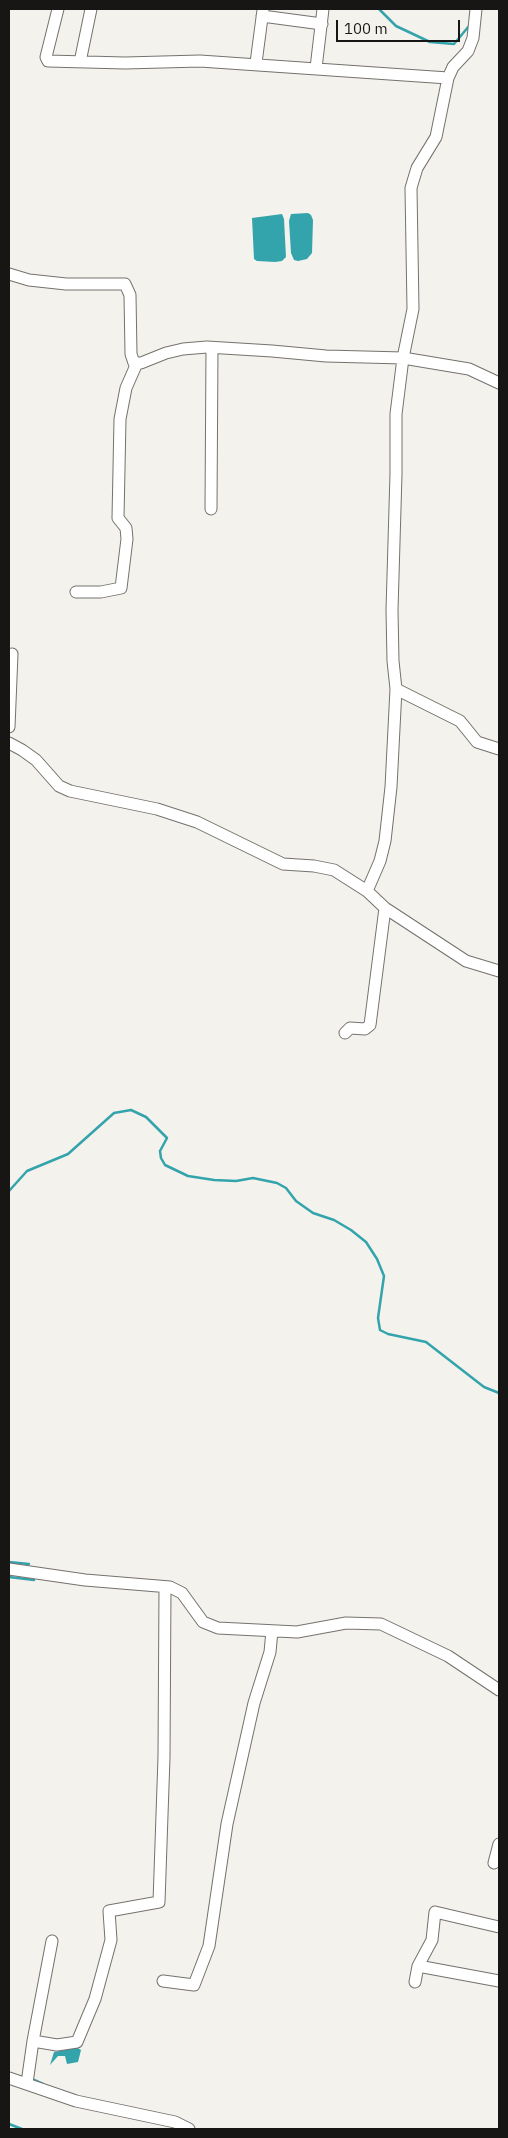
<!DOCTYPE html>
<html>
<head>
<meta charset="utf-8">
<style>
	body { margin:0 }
	#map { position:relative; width:508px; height:2138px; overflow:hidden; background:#f4f2ed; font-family:"IBM Plex Sans",sans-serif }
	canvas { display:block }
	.frame { position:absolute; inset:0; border:10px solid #171614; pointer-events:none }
	.scale { position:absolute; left:336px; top:20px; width:124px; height:22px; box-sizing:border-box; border:2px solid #171614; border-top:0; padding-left:6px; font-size:15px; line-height:18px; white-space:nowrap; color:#171614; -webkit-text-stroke:4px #f4f2ed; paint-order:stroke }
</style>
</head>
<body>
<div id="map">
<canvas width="508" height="2138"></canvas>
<div class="frame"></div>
<div class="scale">100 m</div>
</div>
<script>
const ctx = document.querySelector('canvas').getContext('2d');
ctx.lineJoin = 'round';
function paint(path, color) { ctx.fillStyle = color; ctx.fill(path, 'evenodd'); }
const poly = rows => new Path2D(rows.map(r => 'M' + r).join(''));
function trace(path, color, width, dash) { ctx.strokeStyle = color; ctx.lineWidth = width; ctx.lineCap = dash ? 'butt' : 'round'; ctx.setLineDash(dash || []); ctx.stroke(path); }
paint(poly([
	[308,213,311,215,313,220,312,253,307,259,298,261,294,260,291,253,289,221,291,214],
	[282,214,284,219,286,257,282,261,275,262,257,261,254,259,252,218],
	[73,2045,81,2050,78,2062,67,2064,65,2056,58,2056,50,2065,54,2052,65,2050]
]), '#33a4ac');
trace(poly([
	[379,9,396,26,430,42,454,44,469,26],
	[9,1191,27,1171,68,1154,114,1113,131,1110,146,1117,167,1138,160,1151,161,1158,165,1165,188,1176,214,1180,236,1181,253,1178,277,1183,286,1188,296,1201,313,1213,334,1220,351,1230,366,1242,377,1259,384,1276,378,1318,380,1330,388,1334,426,1342,484,1387,499,1393],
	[9,1562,29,1564],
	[9,1577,34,1580],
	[32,2079,43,2084],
	[9,2124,22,2129]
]), '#33a4ac', 2.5);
const minor = poly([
	[58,9,46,57,48,61,125,63,200,61,448,78],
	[262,16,322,24],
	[80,62,91,9],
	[256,63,263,10],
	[316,68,323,9],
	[9,274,29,280,66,284,125,284,130,295,131,354,134,363,141,363,166,353,183,349,207,347,272,351,326,356,403,358,469,369,499,383],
	[211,509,212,348],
	[76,592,101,592,121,588,127,539,126,528,118,518,120,419,126,388,137,363],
	[396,689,460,721,477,742,499,749],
	[9,727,12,654],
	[9,743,22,750,36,760,59,786,70,791,157,809,197,822,283,864,314,866,334,870,367,891,385,908,466,961,499,971],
	[367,891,380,861,385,841,391,787,396,689,393,661,392,610,396,474,396,414,403,358,413,309,411,188,417,168,436,137,448,78,453,67,468,51,473,38,476,9],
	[345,1033,350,1028,365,1029,370,1025,385,908],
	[9,1569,85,1580,170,1587,182,1593,203,1622,218,1628,297,1632,346,1623,381,1624,448,1656,499,1690],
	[494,1863,499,1844],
	[418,1966,432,1940,435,1912,499,1927],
	[163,1981,194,1985,209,1946,227,1824,254,1703,270,1652,272,1631],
	[415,1982,418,1966,499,1981],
	[33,2041,52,1941],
	[9,2078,76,2101,175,2122,189,2129],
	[27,2083,33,2041,57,2045,77,2042,95,1999,111,1940,109,1911,159,1902,164,1757,165,1587]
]);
trace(minor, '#75726e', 13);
trace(minor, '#fff', 11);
</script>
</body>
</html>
